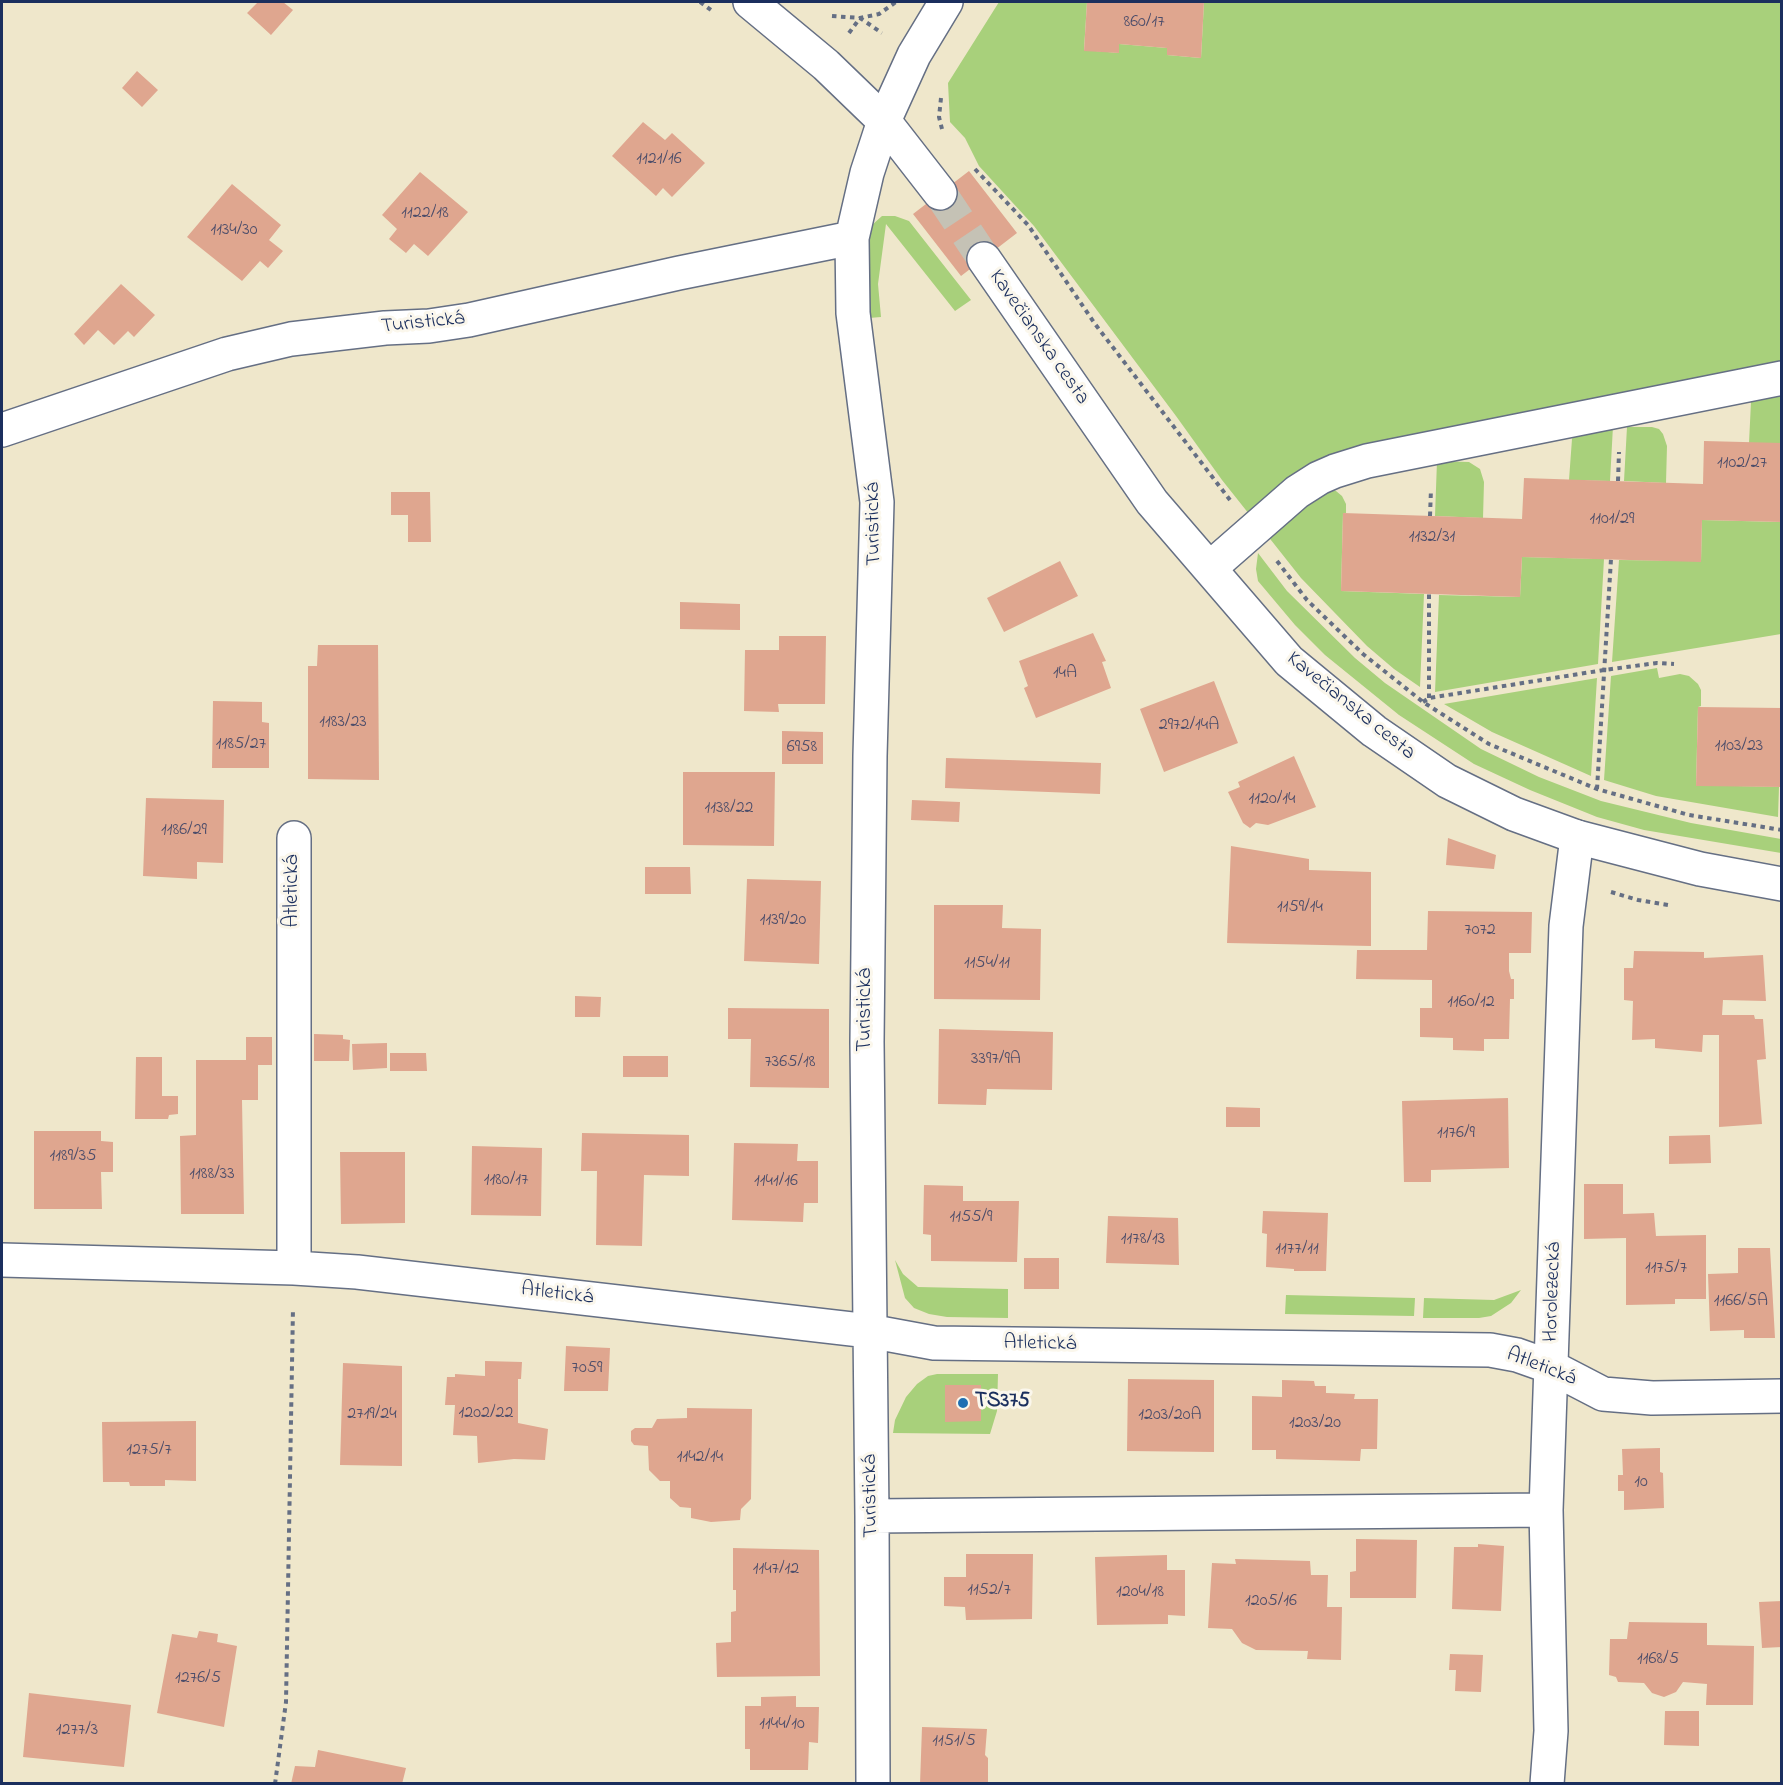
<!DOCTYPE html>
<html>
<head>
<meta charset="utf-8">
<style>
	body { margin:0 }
	#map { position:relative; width:1783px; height:1785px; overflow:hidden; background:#efe7cb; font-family:"Indie Flower",sans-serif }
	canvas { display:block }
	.frame { position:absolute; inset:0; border:3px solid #1b2f5e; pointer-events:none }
</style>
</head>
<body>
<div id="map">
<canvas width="1783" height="1785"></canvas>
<div class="frame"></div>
</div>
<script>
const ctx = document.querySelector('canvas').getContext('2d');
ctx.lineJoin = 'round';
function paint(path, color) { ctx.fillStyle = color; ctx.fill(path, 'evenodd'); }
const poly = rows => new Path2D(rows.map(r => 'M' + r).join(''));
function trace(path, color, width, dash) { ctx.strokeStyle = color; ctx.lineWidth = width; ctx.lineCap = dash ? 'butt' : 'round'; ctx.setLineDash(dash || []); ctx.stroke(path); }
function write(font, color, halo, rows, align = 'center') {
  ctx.font = font + ' "Indie Flower",sans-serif'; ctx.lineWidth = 6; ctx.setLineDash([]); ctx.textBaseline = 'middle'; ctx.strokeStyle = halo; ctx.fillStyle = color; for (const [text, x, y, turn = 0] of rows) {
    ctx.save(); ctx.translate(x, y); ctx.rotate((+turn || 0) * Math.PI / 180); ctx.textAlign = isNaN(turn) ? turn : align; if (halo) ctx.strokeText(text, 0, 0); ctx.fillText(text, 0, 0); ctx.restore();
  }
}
paint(poly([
	[999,2,1087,2,1084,50,1119,53,1119,44,1167,48,1167,55,1201,58,1204,2,1781,2,1781,362,1612,398,1249,514,1222,480,1176,416,1034,226,979,166,965,138,950,122,948,83],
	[882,216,895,216,909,221,971,300,955,311,886,224,878,284,881,317,869,318,864,243,872,225],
	[1781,389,1781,443,1749,443,1751,402,1755,394],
	[1613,426,1610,481,1569,480,1572,439,1576,432],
	[1627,427,1652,427,1659,429,1663,434,1667,446,1666,483,1624,481],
	[1437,461,1469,462,1480,469,1484,482,1483,518,1435,516],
	[1328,489,1336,491,1342,496,1346,504,1346,513,1343,513,1341,591,1424,594,1420,687,1394,669,1367,646,1301,578,1267,535],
	[1702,520,1781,522,1781,634,1612,662,1619,560,1701,561],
	[1258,553,1287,591,1355,658,1385,683,1481,749,1539,777,1601,801,1691,823,1781,839,1781,853,1644,830,1597,817,1530,790,1474,764,1399,715,1325,655,1295,625,1258,581,1256,569],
	[1522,557,1604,559,1598,664,1435,692,1439,595,1520,597],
	[1657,668,1659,678,1680,674,1689,676,1698,684,1701,690,1701,706,1698,707,1696,785,1779,787,1778,817,1656,796,1604,780,1611,676],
	[1597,678,1591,776,1492,732,1444,704],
	[895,1260,903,1274,918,1287,1008,1289,1008,1318,947,1317,929,1314,914,1308,905,1298],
	[1521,1290,1511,1303,1491,1316,1479,1318,1423,1318,1424,1298,1494,1300],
	[1286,1295,1415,1298,1414,1316,1285,1314],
	[937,1374,998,1374,997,1411,990,1434,893,1433,895,1420,906,1397,917,1384,928,1376]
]), '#a8d07b');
paint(poly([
	[258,2,283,2,293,10,271,35,247,13],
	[1087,2,1204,2,1201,58,1167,55,1167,48,1119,44,1119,53,1084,51],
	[137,71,158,90,142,107,122,88],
	[643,122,665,140,672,133,705,163,672,197,663,188,656,196,612,156],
	[969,171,1017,233,961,276,913,214],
	[420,172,468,212,428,256,414,244,406,253,389,239,397,229,382,215],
	[232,184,281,225,269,240,283,251,268,268,260,261,242,281,187,237],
	[121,284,155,315,134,337,128,331,114,345,98,330,84,345,74,334],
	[1704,441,1782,443,1782,522,1702,520,1701,562,1522,557,1520,597,1341,591,1343,513,1522,519,1524,478,1703,484],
	[391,492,430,492,431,542,408,542,408,515,391,515],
	[1060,561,1078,596,1004,632,987,598],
	[680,602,740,604,740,630,680,629],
	[1093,633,1106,661,1102,662,1111,688,1036,718,1024,688,1028,686,1019,661],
	[779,636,826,636,825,704,778,704,779,712,744,711,745,650,779,650],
	[318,645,378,645,379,780,308,779,308,666,317,666],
	[1214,681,1238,743,1164,772,1140,709],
	[213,701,262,702,262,722,269,723,269,768,212,768],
	[1698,707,1782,708,1782,787,1696,786],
	[782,731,823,732,823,764,782,764],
	[1294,756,1316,807,1268,825,1256,823,1250,828,1243,823,1228,792,1240,787,1238,782],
	[946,758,1101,763,1100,794,945,788],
	[683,772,775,772,774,846,683,845],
	[146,798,224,800,223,863,197,862,197,879,143,876],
	[912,800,960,802,959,822,911,820],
	[1448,838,1496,855,1494,869,1446,865],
	[1231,846,1309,859,1309,870,1371,872,1371,946,1227,943],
	[645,867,690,867,691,894,645,894],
	[747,879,821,881,819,964,744,961],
	[934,905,1003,905,1002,928,1041,929,1040,1000,934,999],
	[1428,911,1532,912,1531,953,1509,953,1509,971,1511,979,1514,979,1514,999,1510,999,1509,1039,1484,1039,1484,1051,1453,1050,1453,1038,1420,1037,1420,1008,1432,1008,1432,980,1356,979,1357,950,1427,950],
	[1634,951,1704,952,1704,958,1763,955,1766,1001,1723,1000,1722,1015,1754,1015,1755,1019,1763,1019,1766,1059,1757,1060,1762,1124,1719,1127,1719,1035,1703,1035,1702,1052,1655,1048,1655,1039,1632,1040,1633,1001,1624,1000,1624,968,1633,968],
	[575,996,601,997,600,1017,575,1017],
	[728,1008,829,1009,829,1088,750,1087,751,1039,728,1039],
	[939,1029,1053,1032,1052,1090,987,1089,986,1105,938,1104],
	[314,1034,343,1035,343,1039,350,1040,349,1061,314,1061],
	[246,1037,272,1037,272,1065,258,1065,258,1100,242,1100,244,1214,181,1214,180,1136,196,1135,196,1060,246,1060],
	[387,1043,387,1068,353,1070,352,1044],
	[390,1053,426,1053,427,1071,390,1071],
	[623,1056,668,1056,668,1077,623,1077],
	[136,1057,162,1057,162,1096,178,1096,178,1114,169,1115,168,1119,135,1119],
	[1508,1098,1509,1168,1431,1170,1431,1182,1404,1182,1402,1101],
	[1226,1107,1260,1108,1260,1127,1226,1127],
	[34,1131,101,1131,101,1141,113,1142,113,1172,101,1172,102,1209,34,1209],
	[582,1133,689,1135,689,1176,644,1175,642,1246,596,1245,597,1171,581,1171],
	[1710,1135,1711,1163,1669,1164,1669,1136],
	[734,1143,798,1144,797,1161,818,1161,818,1203,804,1203,803,1222,732,1220],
	[472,1146,542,1148,541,1216,471,1215],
	[340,1152,405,1152,405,1223,341,1224],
	[1584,1184,1623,1184,1623,1214,1654,1213,1656,1236,1706,1235,1706,1299,1675,1299,1675,1304,1626,1305,1626,1238,1584,1239],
	[924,1185,963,1186,963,1201,1019,1201,1017,1262,931,1261,931,1235,923,1234],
	[1263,1211,1328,1213,1326,1271,1294,1271,1294,1269,1266,1267,1267,1234,1262,1233],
	[1108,1216,1178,1218,1179,1265,1106,1263],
	[1738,1248,1770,1248,1775,1338,1744,1338,1744,1330,1710,1331,1708,1274,1738,1273],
	[1024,1258,1059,1258,1059,1289,1024,1289],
	[566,1346,610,1348,608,1391,564,1391],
	[485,1361,522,1362,521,1379,518,1379,518,1423,548,1429,545,1460,514,1459,478,1463,477,1436,453,1435,455,1405,445,1405,447,1377,455,1377,455,1374,485,1376],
	[343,1363,402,1366,402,1466,340,1465],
	[1128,1379,1214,1380,1214,1452,1127,1451],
	[1282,1380,1314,1381,1315,1386,1326,1386,1326,1393,1355,1394,1354,1399,1378,1399,1377,1449,1361,1449,1360,1461,1276,1459,1276,1450,1252,1450,1252,1396,1282,1397],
	[945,1385,981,1385,981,1421,945,1422],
	[687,1408,752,1409,751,1499,741,1509,740,1520,711,1522,691,1518,691,1508,680,1507,670,1498,670,1481,660,1481,649,1470,648,1446,634,1445,631,1441,631,1431,635,1428,652,1428,657,1419,687,1418],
	[196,1421,196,1481,165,1480,165,1486,130,1486,129,1482,103,1482,102,1422],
	[1660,1448,1660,1472,1663,1473,1664,1508,1624,1510,1624,1491,1618,1491,1618,1475,1623,1475,1622,1449],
	[1356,1539,1417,1540,1416,1598,1350,1598,1350,1572,1356,1571],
	[1478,1544,1504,1546,1501,1611,1452,1609,1454,1547,1478,1547],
	[733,1548,819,1550,820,1676,717,1677,716,1643,731,1642,731,1612,736,1611,736,1590,733,1590],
	[966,1554,1033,1554,1032,1619,966,1620,965,1607,944,1606,944,1577,966,1577],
	[1167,1555,1167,1570,1185,1570,1185,1616,1168,1615,1168,1624,1097,1625,1095,1557],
	[1235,1559,1310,1561,1311,1575,1328,1575,1327,1607,1342,1607,1341,1660,1307,1659,1308,1651,1256,1650,1242,1643,1232,1629,1208,1628,1212,1563,1236,1564],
	[1782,1601,1782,1647,1762,1648,1759,1602],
	[1629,1622,1707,1623,1707,1645,1754,1646,1753,1705,1706,1705,1707,1684,1683,1682,1676,1692,1664,1697,1652,1693,1644,1683,1618,1682,1616,1677,1609,1675,1610,1639,1627,1639],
	[199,1631,218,1634,217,1642,237,1646,224,1727,157,1713,172,1634,197,1638],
	[1450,1654,1483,1655,1481,1692,1455,1691,1456,1670,1449,1670],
	[29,1693,131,1705,124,1767,23,1757],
	[796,1696,796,1707,819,1707,818,1743,809,1742,808,1770,750,1770,750,1749,745,1749,745,1706,761,1706,761,1697],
	[1665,1711,1699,1711,1699,1746,1664,1745],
	[922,1727,987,1729,985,1755,988,1758,988,1784,920,1784],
	[318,1750,406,1768,402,1784,291,1784,295,1766,315,1767]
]), '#dfa68f');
trace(poly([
	[940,193,984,259]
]), '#c5c2b5', 33, [33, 16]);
const minor = poly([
	[2,430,227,354,291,339,385,328,429,326,469,320,679,273,852,238],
	[1210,568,1297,492,1319,478,1335,471,1367,461,1782,378],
	[2,1260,294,1268,357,1272,869,1331,934,1343,1490,1350,1517,1355,1551,1367,1603,1394,1652,1398,1782,1396],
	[294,1268,294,838],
	[872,1516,1546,1510],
	[873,1784,872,1516,867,1042,870,756,877,502,853,313,852,238,867,173,884,121,914,55,946,2],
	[1547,1784,1551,1731,1546,1510,1566,926,1577,837]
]);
const tertiary = poly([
	[750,2,826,65,884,121,940,193],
	[984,259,1152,502,1289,661,1374,731,1447,781,1514,814,1577,837,1700,869,1782,884]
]);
trace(minor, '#656f84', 36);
trace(tertiary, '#656f84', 36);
trace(poly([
	[700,2,711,10],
	[832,16,860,18,879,14,896,2],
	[849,33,860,18,882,33],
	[941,98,939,117,942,129],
	[975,169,1028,225,1095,324,1230,500],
	[1618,481,1619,452],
	[1430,516,1431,489],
	[1277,561,1307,600,1363,654,1423,702,1489,744,1597,789,1689,815,1782,830],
	[1429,698,1429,594],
	[1423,702,1429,698,1604,670,1657,663,1674,664],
	[1597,789,1611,559],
	[1611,892,1638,900,1668,905],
	[275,1784,286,1702,293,1308]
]), '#656f84', 4, [4.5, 4.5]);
trace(minor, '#fff', 33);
trace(tertiary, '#fff', 33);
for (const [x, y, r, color] of [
	[963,1403,6,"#1f6fb2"]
]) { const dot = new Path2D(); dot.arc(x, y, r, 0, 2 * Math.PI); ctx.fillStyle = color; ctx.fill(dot); trace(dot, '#fbf7ec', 2); }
write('18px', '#4c4d6a', null, [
	["860/17",1144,23],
	["1121/16",659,160],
	["1122/18",425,214],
	["1134/30",234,231],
	["1102/27",1742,464],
	["1101/29",1612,520],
	["1132/31",1432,538],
	["14A",1065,674],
	["1183/23",343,723],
	["2972/14A",1189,726],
	["1185/27",241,745],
	["1103/23",1739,747],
	["6958",802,748],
	["1120/14",1272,800],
	["1138/22",729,809],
	["1186/29",184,831],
	["1159/14",1300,908],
	["1139/20",783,921],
	["7072",1480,931],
	["1154/11",987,964],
	["1160/12",1471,1003],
	["3397/9A",996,1060],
	["7365/18",790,1063],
	["1176/9",1456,1134],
	["1189/35",73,1157],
	["1188/33",212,1175],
	["1180/17",506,1181],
	["1141/16",776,1182],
	["1155/9",971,1218],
	["1178/13",1143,1240],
	["1177/11",1297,1250],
	["1175/7",1666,1269],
	["1166/5A",1741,1302],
	["7059",587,1369],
	["1202/22",486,1414],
	["2719/24",372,1415],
	["1203/20A",1170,1416],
	["1203/20",1315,1424],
	["1275/7",149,1451],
	["1142/14",700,1458],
	["10",1641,1483],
	["1147/12",776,1570],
	["1152/7",989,1591],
	["1204/18",1140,1593],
	["1205/16",1271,1602],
	["1168/5",1658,1660],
	["1276/5",198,1679],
	["1144/10",782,1725],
	["1277/3",77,1731],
	["1151/5",954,1742]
]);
write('21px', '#1b2f5e', '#fbf7ec', [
	["Turistická",423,324,-6],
	["Kavečianska cesta",1038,338,55],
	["Turistická",875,524,-91],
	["Kavečianska cesta",1350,707,39],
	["Atletická",294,891,-90],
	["Turistická",867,1010,-90],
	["Horolezecká",1554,1292,-88],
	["Atletická",557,1295,7],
	["Atletická",1040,1345,1],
	["Atletická",1541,1368,21],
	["Turistická",872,1496,-91]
]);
write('bold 21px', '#1b2f5e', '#fbf7ec', [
	["TS375",975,1403]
], 'left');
</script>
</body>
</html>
